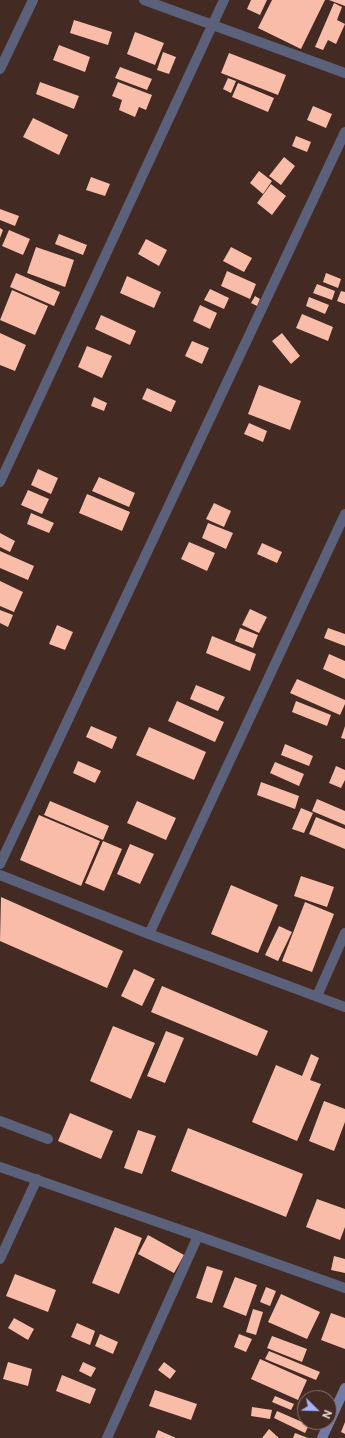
<!DOCTYPE html>
<html>
<head>
<meta charset="utf-8">
<style>
	body { margin:0 }
	#map { position:relative; width:345px; height:1438px; overflow:hidden; background:#432a22; font-family:"DM Sans",sans-serif }
	canvas { display:block }
	.north { position:absolute; left:297px; top:1390px; width:40px; height:40px; box-sizing:border-box; background:#432a22; border:1px solid #89736c; border-radius:50%; rotate:113deg; font-size:11px; font-weight:700; line-height:16px; text-align:center; color:#f1e0da }
	.north::after { content:''; display:block; margin:auto; width:14px; height:18px; background:#a5b1fc; clip-path:polygon(50% 0,100% 100%,50% 72%,0 100%) }
</style>
</head>
<body>
<div id="map">
<canvas width="345" height="1438"></canvas>
<div class="north">N</div>
</div>
<script>
const ctx = document.querySelector('canvas').getContext('2d');
ctx.lineJoin = 'round';
function paint(path, color) { ctx.fillStyle = color; ctx.fill(path, 'evenodd'); }
const poly = rows => new Path2D(rows.map(r => 'M' + r).join(''));
function trace(path, color, width, dash) { ctx.strokeStyle = color; ctx.lineWidth = width; ctx.lineCap = dash ? 'butt' : 'round'; ctx.setLineDash(dash || []); ctx.stroke(path); }
paint(poly([
	[251,0,267,0,260,15,247,9],
	[272,0,325,0,301,49,258,28],
	[329,0,345,0,345,6],
	[334,3,342,7,337,20,345,24,336,44,328,40,323,50,315,47],
	[74,20,112,32,108,45,70,33],
	[135,32,164,43,155,65,127,54],
	[59,45,90,57,85,72,53,60],
	[163,52,176,57,169,74,157,70],
	[229,53,286,75,278,95,221,73],
	[120,67,152,79,147,90,115,78],
	[228,78,236,81,231,93,223,89],
	[40,82,79,96,74,109,36,94],
	[118,82,152,95,146,110,139,107,135,117,119,110,122,100,112,96],
	[238,83,274,98,268,112,232,97],
	[313,106,332,114,326,128,307,120],
	[33,118,68,135,59,155,23,137],
	[296,136,311,142,307,152,292,146],
	[284,157,295,166,281,185,269,176],
	[259,171,272,181,263,194,250,183],
	[91,177,110,184,105,196,86,190],
	[271,184,286,196,272,215,257,203],
	[0,209,19,216,15,226,0,220],
	[0,228,3,230,0,238],
	[9,230,30,239,23,255,2,246],
	[59,234,87,245,83,255,55,244],
	[146,239,167,250,159,266,138,254],
	[36,247,74,260,65,287,27,273],
	[231,247,252,258,244,272,223,261],
	[227,271,256,284,250,299,221,286],
	[16,273,60,292,54,306,10,287],
	[326,273,341,279,338,288,323,282],
	[127,276,161,292,154,308,120,293],
	[317,284,335,291,332,300,313,293],
	[210,289,229,298,224,309,204,300],
	[12,290,48,306,35,335,0,320],
	[341,291,345,292,345,304,337,301],
	[255,296,260,299,257,306,251,303],
	[309,297,329,305,325,314,306,306],
	[200,305,217,313,210,329,193,321],
	[302,314,333,327,328,341,296,328],
	[101,315,136,331,130,345,95,329],
	[0,333,26,345,15,371,0,365],
	[282,333,300,356,291,364,272,341],
	[192,341,209,348,202,364,185,356],
	[87,346,112,356,102,378,78,367],
	[259,385,301,401,290,430,248,414],
	[147,388,176,401,171,412,142,399],
	[94,397,107,403,104,411,91,406],
	[249,423,267,431,263,442,244,434],
	[38,469,58,478,51,494,31,485],
	[99,477,135,493,129,507,92,491],
	[28,490,49,499,42,514,21,505],
	[87,494,130,512,122,531,79,513],
	[214,503,231,511,224,527,206,519],
	[31,513,54,523,49,533,27,524],
	[208,523,233,533,226,549,202,538],
	[0,533,15,541,10,552,0,547],
	[189,542,215,553,207,571,181,559],
	[262,543,282,552,277,563,257,554],
	[0,551,34,566,28,580,0,568],
	[0,581,23,592,14,612,0,606],
	[250,609,267,617,259,633,242,625],
	[0,610,13,615,8,627,0,623],
	[57,625,73,632,65,650,49,644],
	[240,628,258,635,253,648,235,641],
	[328,628,345,634,345,646,324,638],
	[212,636,256,654,250,671,206,653],
	[329,654,345,661,345,679,323,669],
	[297,679,345,700,345,704,340,715,290,693],
	[196,685,225,697,218,711,190,699],
	[177,701,224,722,215,742,168,721],
	[296,701,331,715,327,726,292,712],
	[91,726,117,737,112,749,86,737],
	[345,726,345,739,341,738],
	[149,727,206,752,194,780,136,755],
	[285,744,313,756,309,766,281,755],
	[78,761,101,771,95,783,73,773],
	[275,762,304,774,299,786,270,773],
	[336,766,345,770,345,780,341,788,329,783],
	[261,782,299,796,295,809,257,795],
	[317,799,345,811,345,825,312,811],
	[50,801,109,826,103,840,44,815],
	[137,801,176,818,166,840,127,823],
	[301,808,313,813,304,833,292,829],
	[39,815,100,841,81,886,20,860],
	[316,817,345,829,345,849,309,834],
	[103,841,122,849,104,891,85,883],
	[130,844,154,854,140,884,117,874],
	[301,876,334,887,327,907,294,896],
	[231,885,278,905,258,953,211,934],
	[1,897,123,951,107,988,0,941],
	[305,902,334,914,312,972,282,961],
	[279,926,292,932,278,961,265,955],
	[134,969,155,979,142,1006,121,996],
	[162,986,268,1031,257,1056,151,1012],
	[113,1026,155,1043,131,1099,90,1081],
	[166,1031,184,1038,165,1083,147,1076],
	[311,1054,319,1058,310,1080,321,1084,297,1141,252,1122,276,1065,302,1076],
	[324,1101,345,1109,345,1122,334,1151,309,1141],
	[70,1113,113,1131,101,1159,58,1141],
	[188,1128,303,1174,286,1217,171,1171],
	[138,1130,156,1136,142,1174,124,1168],
	[317,1199,345,1209,345,1227,340,1240,306,1227],
	[115,1227,142,1238,119,1294,92,1283],
	[148,1235,184,1255,174,1273,138,1254],
	[334,1256,345,1259,345,1273,331,1270],
	[207,1266,223,1271,212,1303,196,1298],
	[15,1274,56,1290,48,1312,6,1296],
	[235,1277,257,1285,246,1316,223,1307],
	[266,1287,276,1291,270,1306,260,1302],
	[281,1294,320,1312,307,1339,268,1322],
	[253,1309,263,1312,256,1335,246,1332],
	[331,1313,345,1318,345,1349,321,1340],
	[14,1318,34,1329,28,1340,8,1328],
	[77,1323,95,1331,90,1345,71,1337],
	[100,1334,118,1342,113,1354,95,1346],
	[239,1334,252,1339,246,1352,234,1347],
	[272,1336,307,1349,302,1362,267,1348],
	[269,1351,320,1372,316,1380,265,1359],
	[260,1359,307,1380,298,1400,251,1379],
	[8,1362,32,1369,28,1386,3,1379],
	[83,1362,96,1368,91,1377,79,1371],
	[164,1362,176,1371,170,1379,158,1370],
	[62,1375,96,1389,90,1404,56,1391],
	[155,1390,197,1404,191,1420,149,1406],
	[275,1396,294,1404,291,1410,272,1402],
	[305,1404,305,1418,299,1415],
	[252,1407,272,1410,270,1419,251,1416],
	[277,1411,309,1425,305,1433,274,1418],
	[345,1422,345,1434,341,1432],
	[269,1429,279,1438,262,1438],
	[158,1430,176,1438,155,1438],
	[295,1433,308,1438,293,1438]
]), '#f8bca9');
trace(poly([
	[144,0,345,73],
	[0,69,33,0],
	[0,482,224,0],
	[0,864,345,132],
	[0,875,149,934,345,1007],
	[149,934,345,514],
	[317,996,345,933],
	[0,1121,48,1139],
	[0,1167,198,1236,345,1288],
	[0,1259,37,1179],
	[107,1438,198,1236]
]), '#5b617a', 10);
trace(poly([
	[322,1438,345,1388]
]), '#737aa3', 10);
</script>
</body>
</html>
